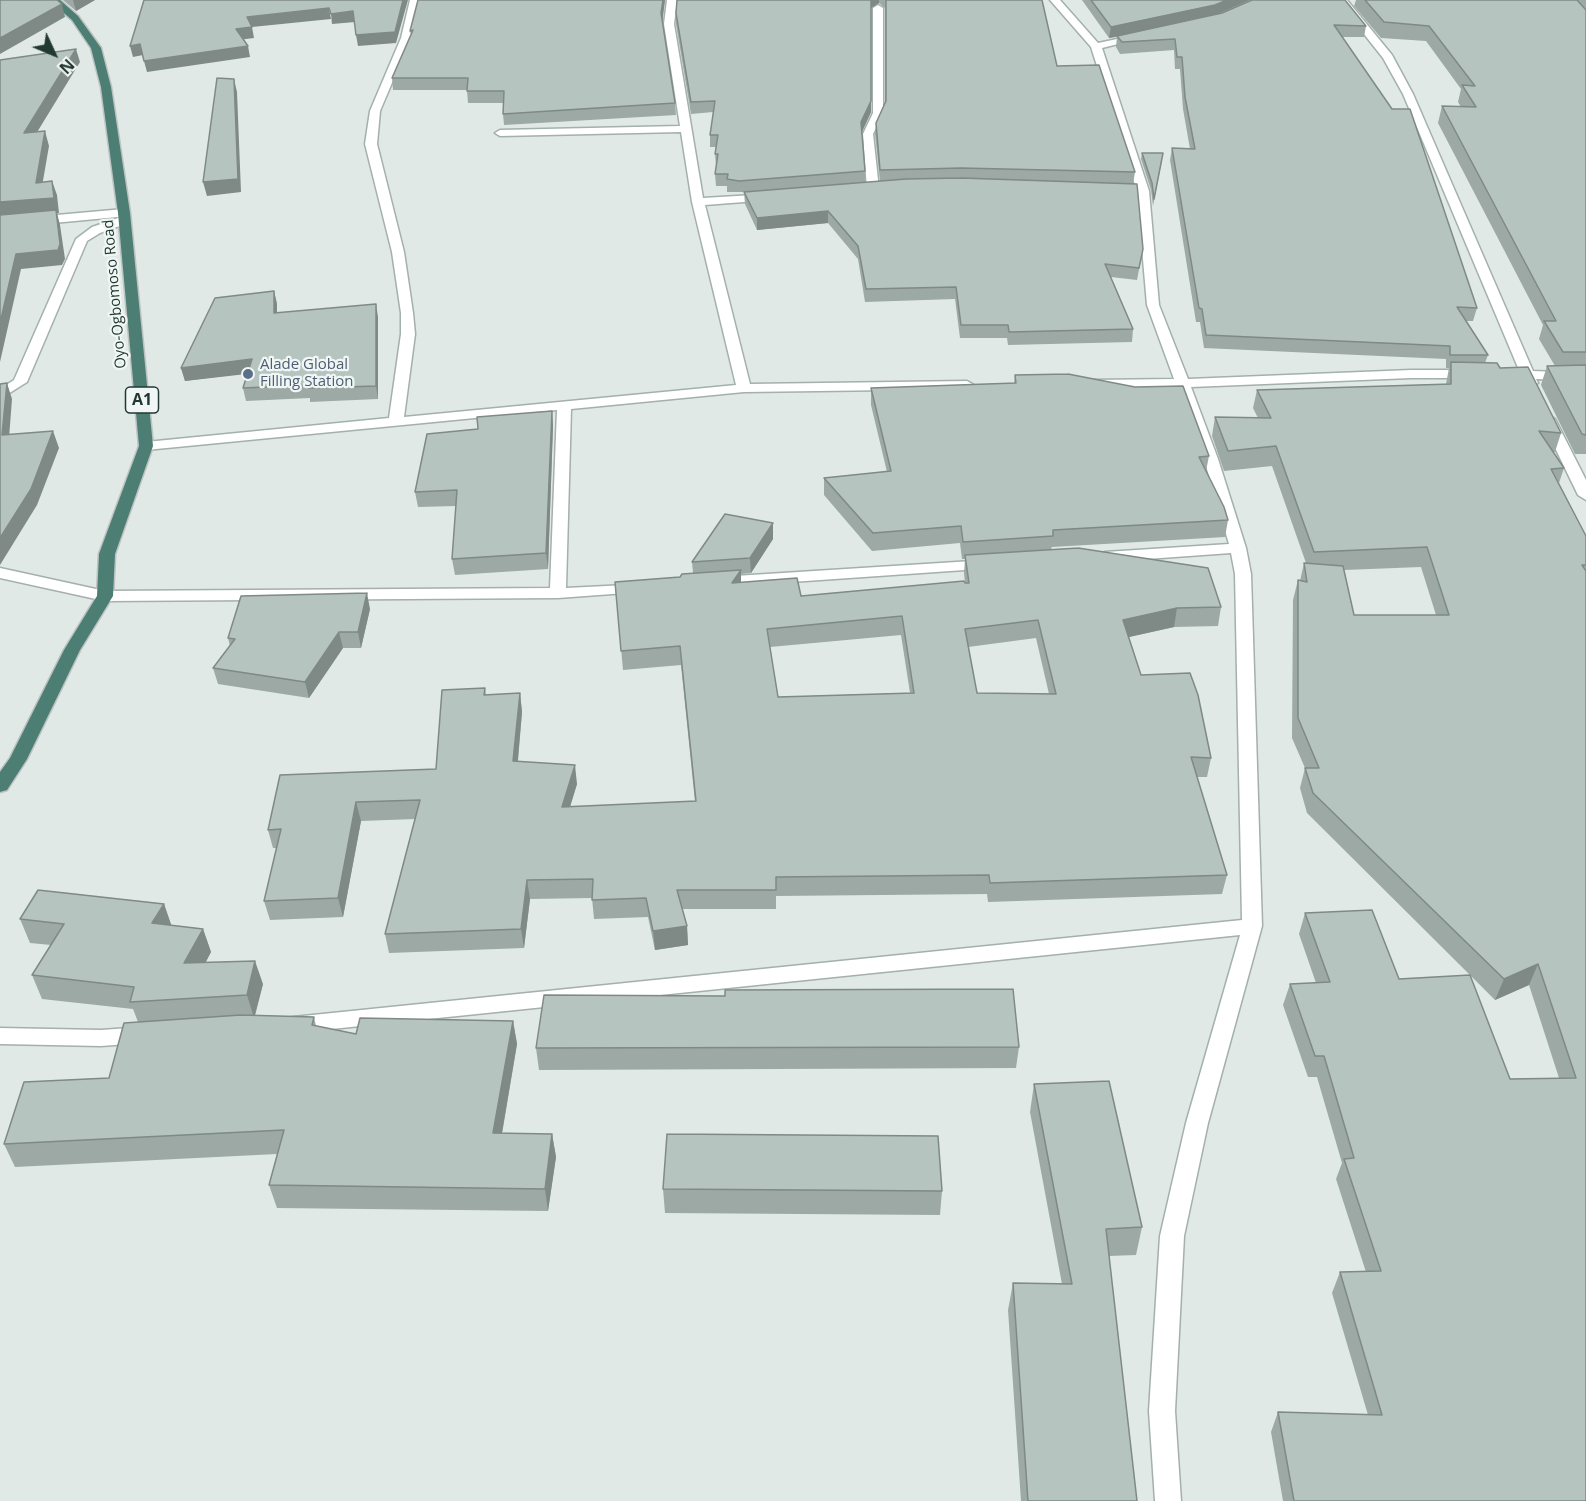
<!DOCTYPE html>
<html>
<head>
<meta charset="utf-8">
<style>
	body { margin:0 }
	#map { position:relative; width:1586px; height:1501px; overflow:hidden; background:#e0e9e6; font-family:"Open Sans",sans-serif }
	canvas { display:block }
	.north { position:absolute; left:24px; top:24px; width:60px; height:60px; -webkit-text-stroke:4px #f0f6f3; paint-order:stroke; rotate:134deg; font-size:16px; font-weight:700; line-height:24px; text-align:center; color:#223833 }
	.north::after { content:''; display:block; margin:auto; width:21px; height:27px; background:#223833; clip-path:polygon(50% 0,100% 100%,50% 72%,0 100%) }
</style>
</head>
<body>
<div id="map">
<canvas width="1586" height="1501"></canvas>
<div class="north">N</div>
</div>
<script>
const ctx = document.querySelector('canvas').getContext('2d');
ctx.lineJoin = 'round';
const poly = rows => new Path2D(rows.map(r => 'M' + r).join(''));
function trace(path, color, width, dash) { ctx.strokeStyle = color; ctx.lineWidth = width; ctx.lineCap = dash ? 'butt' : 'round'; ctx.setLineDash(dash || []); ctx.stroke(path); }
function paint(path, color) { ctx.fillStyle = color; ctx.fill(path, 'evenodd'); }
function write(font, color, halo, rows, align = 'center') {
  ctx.font = font + ' "Open Sans",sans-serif'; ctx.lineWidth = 4.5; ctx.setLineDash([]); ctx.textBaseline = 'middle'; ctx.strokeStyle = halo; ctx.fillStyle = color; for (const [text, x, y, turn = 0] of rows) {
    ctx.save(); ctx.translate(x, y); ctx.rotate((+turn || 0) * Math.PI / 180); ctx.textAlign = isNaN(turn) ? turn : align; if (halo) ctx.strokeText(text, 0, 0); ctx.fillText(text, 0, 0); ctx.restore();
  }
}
const service = poly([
	[124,216,128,217,128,223,100,233,87,241,27,382,0,399,0,389,14,380,76,239,92,227,124,216]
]);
const minor = poly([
	[410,0,420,0,411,38,380,111,377,144,404,252,413,313,415,334,404,417,736,385,692,202,681,132,500,136,495,133,500,130,680,126,664,24,667,0,677,0,674,24,703,198,770,194,776,197,770,200,705,205,750,384,967,381,974,385,967,389,744,392,571,409,566,588,646,584,648,587,646,590,640,592,558,598,105,601,0,578,0,568,105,591,550,588,557,410,146,450,139,446,146,442,389,418,401,334,401,313,392,252,365,144,370,111,401,38,410,0],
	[1050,0,1060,0,1098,43,1141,34,1146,37,1102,48,1149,191,1159,305,1188,379,1411,370,1470,370,1477,374,1470,378,1411,378,1191,387,1218,459,1246,548,1251,574,1262,926,1208,1123,1184,1236,1175,1411,1181,1501,1155,1501,1149,1411,1160,1236,1186,1123,1240,935,293,1033,286,1031,282,1025,286,1019,293,1017,1242,920,1235,574,1231,553,1105,562,1097,557,1105,552,1229,544,1204,459,1177,387,1093,388,1086,384,1093,380,1174,379,1147,305,1137,191,1091,47,1050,0],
	[1337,0,1347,0,1392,55,1413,94,1533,371,1586,373,1586,381,1536,379,1538,383,1531,387,1526,386,1522,379,1507,378,1500,374,1507,370,1519,370,1403,94,1383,58,1337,0],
	[878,5,883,8,883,113,873,134,879,189,873,192,867,189,863,134,873,113,873,8,878,5],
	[124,209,128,210,128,216,0,228,0,220,124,209],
	[1548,415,1555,419,1586,480,1586,500,1578,495,1541,419,1548,415],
	[988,560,994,562,996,565,994,568,719,587,711,582,719,577,988,560],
	[143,1027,151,1029,154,1035,151,1041,143,1043,101,1046,0,1044,0,1028,101,1030,143,1027]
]);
const trunk = poly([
	[49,0,60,0,78,16,101,48,111,87,130,213,153,446,115,554,113,596,80,650,27,759,7,790,0,792,0,772,10,758,64,650,97,596,99,554,139,446,118,213,101,87,91,48,72,20,49,0]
]);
trace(service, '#a3b0ad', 3);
trace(minor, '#a3b0ad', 3);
trace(trunk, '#bdc3c2', 3);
paint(service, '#fff');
paint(minor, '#fff');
paint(trunk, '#4c7e74');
paint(poly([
	[63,0,95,0,76,11],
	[418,0,665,0,662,20,675,103,676,115,504,125,503,114,503,103,468,103,467,90,393,90,392,78,411,35,410,31],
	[677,0,1042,0,1057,66,1135,172,1133,184,1143,249,1137,280,1111,277,1133,329,1132,342,1008,345,1007,338,960,338,955,299,865,302,858,259,828,223,757,230,745,204,744,192,727,192,727,186,716,186,715,174,716,166,715,154,716,147,710,147,710,135,713,112,691,114,676,24,676,13],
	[879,3,885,8,885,102,876,123,875,134,880,181,865,183,865,171,862,132,871,112,871,8],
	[1082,0,1250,0,1218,14,1366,26,1364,37,1342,37,1477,308,1473,321,1466,321,1488,355,1485,363,1500,368,1561,433,1555,452,1553,452,1564,468,1559,483,1586,536,1586,1501,1283,1501,1271,1432,1278,1412,1368,1415,1332,1293,1340,1272,1366,1272,1336,1179,1342,1163,1317,1077,1308,1077,1283,1005,1290,984,1316,983,1299,934,1305,913,1399,979,1470,975,1307,813,1300,788,1305,768,1292,738,1293,600,1298,580,1300,581,1304,563,1306,563,1272,466,1224,471,1212,436,1215,417,1258,418,1253,408,1257,390,1446,384,1449,368,1446,368,1446,359,1204,348,1200,322,1196,322,1170,160,1172,148,1190,149,1183,109,1180,69,1175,69,1174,50,1120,54,1116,47,1117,37,1109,38],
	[1421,567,1436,615,1354,615,1344,570],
	[1470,975,1495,1000,1529,985,1559,1078,1510,1079],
	[1356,0,1586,0,1586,454,1575,454,1541,385,1547,366,1555,366,1539,339,1543,325,1438,123,1442,106,1461,107,1458,102,1461,89,1426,41,1381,38,1354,6],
	[1142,153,1162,160,1153,206,1151,190,1141,159],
	[274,291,277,304,277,313,378,317,378,399,310,402,310,398,246,401,243,388,247,373,185,381,181,368],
	[1015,375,1209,456,1206,471,1228,520,1225,537,1052,547,1051,549,1221,607,1218,626,1174,627,1129,637,1141,675,1211,758,1207,777,1197,777,1227,875,1222,894,988,902,987,894,776,896,776,909,682,909,687,926,688,945,655,950,648,917,594,919,592,898,530,899,524,948,389,953,385,934,415,819,361,821,343,917,270,920,264,901,277,848,273,848,268,830,436,769,485,688,486,695,520,693,522,712,518,761,577,784,570,807,695,802,681,665,623,670,615,582,680,577,693,573,692,562,773,523,773,539,751,573,741,574,741,583,801,596,965,583,964,573,965,559,962,559,960,543,872,551,824,495,824,478,887,472,871,405,871,388,1014,383],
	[901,635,910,693,778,697,770,647],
	[1036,638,1049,694,977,693,968,647],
	[552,411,553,426,548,569,455,575,452,559,456,506,418,507,415,492,478,429],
	[370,609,361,648,343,648,309,698,218,684,213,668,230,646,228,638],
	[164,904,171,925,203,929,211,952,205,963,263,984,255,1016,314,1017,316,1026,356,1034,513,1021,517,1044,502,1134,552,1134,556,1157,548,1211,277,1208,269,1185,277,1154,15,1167,4,1144,109,1078,138,1022,133,1009,42,999,32,975,51,945,30,943,20,919],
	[725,996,1019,1047,1016,1068,539,1070,536,1048],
	[1034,1084,1142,1227,1136,1255,1109,1256,1137,1501,1021,1501,1008,1310,1013,1283,1062,1284,1030,1112],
	[663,1189,942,1191,940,1215,665,1213]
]), '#9da9a4');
paint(poly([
	[73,0,95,0,76,11],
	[403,0,408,0,396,43,358,46,356,35],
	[663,0,665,0,662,24,661,13],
	[871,0,879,0,879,3,871,8],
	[1227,0,1250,0,1213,16,1109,38,1111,27],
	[62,4,65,17,0,54,0,38],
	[329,8,331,19,252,27,254,38,238,40,236,29,247,17],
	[353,11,355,22,332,24,331,14],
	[140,44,143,55,133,57,130,46],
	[248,46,250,57,147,72,144,61],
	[76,49,80,62,28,147,24,133],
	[234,79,237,92,241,192,207,196,203,182],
	[871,101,871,112,861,134,861,122],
	[45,131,49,146,40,198,36,183],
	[52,181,57,195,59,213,57,213,60,225,65,259,62,265,21,269,0,362,0,202],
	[828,211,828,223,757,230,757,218],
	[274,291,277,304,277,326,274,313],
	[376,304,378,317,378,399,376,386],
	[252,359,255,373,185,381,181,368],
	[7,383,12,399,8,451,2,435],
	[552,411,553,426,548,569,546,553],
	[53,431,59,448,37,505,0,565,0,538],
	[773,523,773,539,751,573,750,558],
	[741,570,741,588,732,583],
	[367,593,370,609,361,648,358,632],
	[1177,608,1174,627,1120,639,1123,620],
	[339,632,343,648,309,698,305,682],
	[520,693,522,712,516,780,513,761],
	[575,765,577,784,564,826,562,807],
	[356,802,361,821,343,917,338,898],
	[527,880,530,899,524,948,521,929],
	[164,904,172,927,152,923],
	[687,926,688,945,655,950,653,931],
	[203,929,211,952,193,987,184,963],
	[255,961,263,984,254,1018,247,995],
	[1538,964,1529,985,1495,1000,1504,979],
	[513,1021,517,1044,498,1156,493,1133],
	[552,1134,556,1157,548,1211,545,1189]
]), '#7f8986');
const building = poly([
	[0,0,57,0,62,4,0,38,0,0],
	[144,0,403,0,395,32,356,35,353,11,331,14,329,8,247,17,252,27,236,29,248,46,144,61,140,44,130,46,144,0],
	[418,0,663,0,661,13,675,103,503,114,504,91,467,91,468,78,392,78,413,30,410,31,418,0],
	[677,0,871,0,871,101,861,122,865,171,739,181,727,179,728,174,715,174,718,154,715,154,718,135,710,135,715,101,691,102,676,13,677,0],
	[886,0,1042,0,1057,66,1099,65,1135,172,961,168,880,170,876,123,886,101,886,0],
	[1091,0,1227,0,1215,5,1111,27,1091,0],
	[1252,0,1345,0,1366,26,1334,25,1392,109,1410,109,1477,308,1457,307,1488,355,1450,355,1450,346,1206,335,1202,309,1199,308,1172,148,1195,149,1185,97,1182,57,1177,57,1175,39,1122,42,1117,36,1222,13,1252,0],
	[1365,0,1577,0,1586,10,1586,352,1563,352,1544,321,1556,321,1442,106,1476,107,1462,85,1475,86,1429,26,1384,22,1365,0],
	[76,49,24,133,45,131,36,183,52,181,54,198,0,202,0,60,76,49],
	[217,78,234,79,238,179,203,182,217,78],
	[1142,153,1163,153,1154,199,1152,183,1142,153],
	[961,178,1137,184,1143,249,1139,268,1105,264,1133,329,1009,332,1008,325,961,325,956,287,866,289,858,246,828,211,757,218,744,192,906,179,961,178],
	[56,210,60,244,58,250,16,254,0,323,0,215,56,210],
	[274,291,274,313,376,304,376,386,308,388,309,385,243,388,252,359,181,368,215,298,274,291],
	[1451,362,1497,363,1500,368,1528,367,1561,433,1539,431,1564,468,1551,469,1586,536,1586,565,1582,565,1586,571,1586,1501,1294,1501,1278,1412,1382,1415,1340,1272,1381,1271,1344,1159,1354,1158,1324,1056,1315,1056,1290,984,1330,982,1305,913,1372,910,1399,979,1470,975,1510,1079,1576,1078,1538,964,1504,979,1313,793,1305,768,1319,768,1298,718,1298,580,1307,582,1304,563,1343,566,1354,615,1449,615,1427,547,1314,552,1276,446,1228,451,1215,417,1271,418,1257,390,1451,384,1451,362],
	[1586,365,1586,435,1582,434,1547,366,1586,365],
	[1068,374,1135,387,1183,386,1209,456,1199,457,1224,507,1228,520,1053,530,1053,536,963,542,961,526,873,533,824,478,891,471,871,388,1016,383,1015,375,1068,374],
	[7,383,2,435,53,431,31,489,0,538,0,384,7,383],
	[552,411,546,553,452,559,457,490,415,492,427,434,478,429,477,417,552,411],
	[725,514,773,523,750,558,692,562,725,514],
	[1078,548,1208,568,1221,607,1177,608,1123,620,1141,675,1190,673,1198,695,1211,758,1191,757,1227,875,990,883,989,875,776,877,776,890,677,890,687,926,653,931,646,898,592,900,593,879,527,880,521,929,385,934,420,800,356,802,338,898,264,901,281,829,268,830,280,775,436,769,442,690,485,688,484,695,520,693,513,761,575,765,562,807,696,801,680,646,621,651,615,582,680,577,682,574,741,570,732,583,797,578,801,596,964,581,965,583,969,583,965,555,1078,548],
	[902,616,914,693,778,697,767,629,902,616],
	[1038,620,1056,694,977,693,965,629,1038,620],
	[367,593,358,632,339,632,305,682,213,668,235,639,228,638,241,596,367,593],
	[38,890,164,904,152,923,203,929,184,963,255,961,247,995,130,1002,134,987,32,975,64,924,20,919,38,890],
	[1013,989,1019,1047,536,1048,544,995,725,996,725,990,1013,989],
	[241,1015,314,1017,312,1025,356,1034,360,1018,513,1021,493,1133,552,1134,545,1189,269,1185,284,1130,4,1144,24,1082,109,1078,124,1023,241,1015],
	[1109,1081,1142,1227,1106,1229,1137,1501,1028,1501,1013,1283,1072,1284,1034,1084,1109,1081],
	[667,1134,938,1136,942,1191,663,1189,667,1134]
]);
paint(building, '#b6c4bf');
trace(building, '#7f8986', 1.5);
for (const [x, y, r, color] of [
	[248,374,6,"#5c6f8a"]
]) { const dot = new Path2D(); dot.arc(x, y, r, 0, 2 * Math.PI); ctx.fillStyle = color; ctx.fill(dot); trace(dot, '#f0f6f3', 2); }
write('15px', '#223833', '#f0f6f3', [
	["Oyo-Ogbomoso Road",115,294,-95]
]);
write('15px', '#4e5e75', '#f0f6f3', [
	["Alade Global",260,365],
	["Filling Station",260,382]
], 'left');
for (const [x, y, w] of [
	[142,400,33]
]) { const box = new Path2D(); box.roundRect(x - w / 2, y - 13, w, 26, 4.5); ctx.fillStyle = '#f0f6f3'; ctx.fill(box); trace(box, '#223833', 1.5); }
write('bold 16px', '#223833', null, [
	["A1",142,400]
]);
</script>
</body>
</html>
